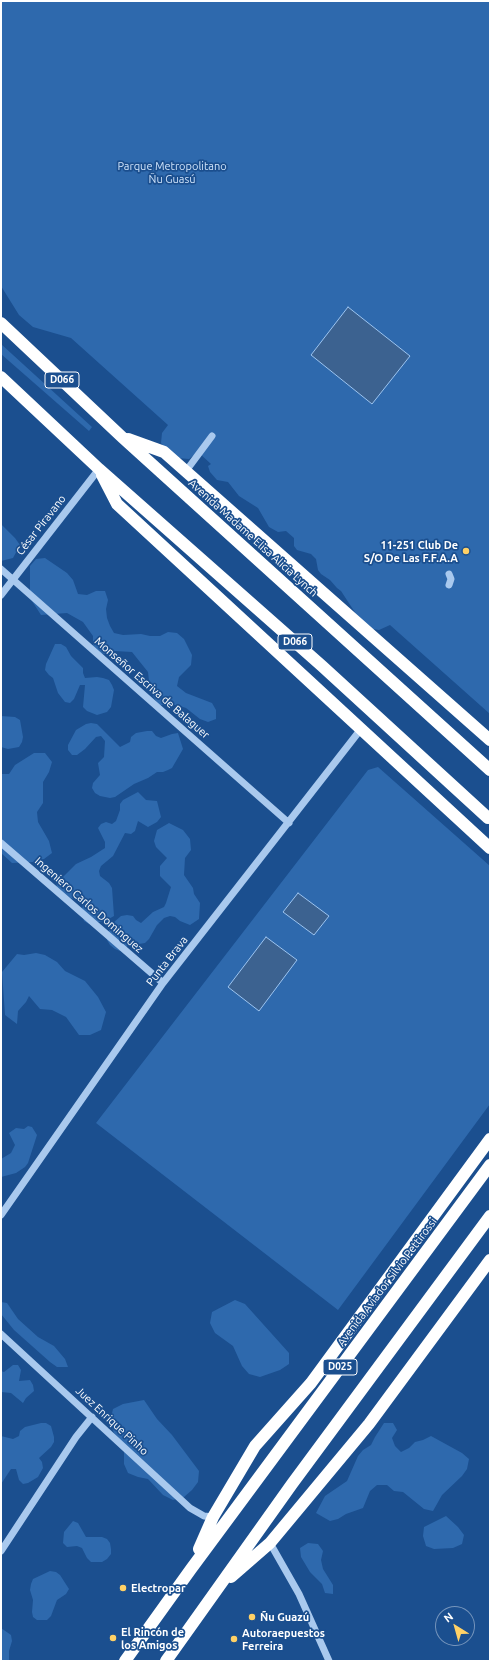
<!DOCTYPE html>
<html>
<head>
<meta charset="utf-8">
<style>
	body { margin:0 }
	#map { position:relative; width:491px; height:1662px; overflow:hidden; background:#1b4f8f; font-family:Ubuntu,sans-serif }
	canvas { display:block }
	.frame { position:absolute; inset:0; border:2px solid #fff; pointer-events:none }
	.north { position:absolute; left:435px; top:1606px; width:40px; height:40px; box-sizing:border-box; background:#1b4f8f; border:1px solid #7695bc; border-radius:50%; rotate:323deg; font-size:11px; font-weight:700; line-height:16px; text-align:center; color:#fff }
	.north::after { content:''; display:block; margin:auto; width:14px; height:18px; background:#ffd166; clip-path:polygon(50% 0,100% 100%,50% 72%,0 100%) }
</style>
</head>
<body>
<div id="map">
<canvas width="491" height="1662"></canvas>
<div class="frame"></div>
<div class="north">N</div>
</div>
<script>
const ctx = document.querySelector('canvas').getContext('2d');
ctx.lineJoin = 'round';
function paint(path, color) { ctx.fillStyle = color; ctx.fill(path, 'evenodd'); }
const poly = rows => new Path2D(rows.map(r => 'M' + r).join(''));
function trace(path, color, width, dash) { ctx.strokeStyle = color; ctx.lineWidth = width; ctx.lineCap = dash ? 'butt' : 'round'; ctx.setLineDash(dash || []); ctx.stroke(path); }
function write(font, color, halo, rows, align = 'center') {
  ctx.font = font + ' Ubuntu,sans-serif'; ctx.lineWidth = 3.5; ctx.setLineDash([]); ctx.textBaseline = 'middle'; ctx.strokeStyle = halo; ctx.fillStyle = color; for (const [text, x, y, turn = 0] of rows) {
    ctx.save(); ctx.translate(x, y); ctx.rotate((+turn || 0) * Math.PI / 180); ctx.textAlign = isNaN(turn) ? turn : align; if (halo) ctx.strokeText(text, 0, 0); ctx.fillText(text, 0, 0); ctx.restore();
  }
}
paint(poly([
	[1,1,490,1,490,714,390,625,379,630,373,629,360,620,341,591,337,588,330,580,321,574,318,570,316,559,311,554,297,550,294,546,294,538,286,531,278,532,269,527,258,508,239,496,228,482,217,480,210,472,208,466,211,464,198,452,189,459,177,458,171,456,161,443,162,433,168,425,71,338,33,327,19,315,1,286],
	[1,344,92,427,89,431,1,354],
	[1,524,15,538,20,545,13,558,1,561],
	[45,558,67,573,73,580,78,594,87,595,96,591,105,591,108,600,106,609,107,618,110,626,114,633,123,635,141,634,150,636,160,636,168,632,177,633,184,639,192,655,191,665,179,677,177,686,186,693,212,703,216,710,216,719,208,722,200,719,186,708,177,705,158,705,150,690,148,672,132,652,115,651,106,654,97,653,93,645,93,636,83,622,67,613,41,615,32,601,30,592,30,566,36,559],
	[55,644,61,644,66,647,71,656,83,668,83,673,85,678,97,677,103,678,109,680,112,685,114,690,111,707,107,712,97,715,87,711,83,707,85,685,80,685,74,699,70,703,65,702,58,693,53,678,49,675,45,670,46,664],
	[1,716,15,717,20,720,23,737,22,742,19,747,8,749,1,747],
	[91,723,97,724,120,747,130,742,131,737,136,733,147,731,152,731,156,736,161,738,172,734,178,733,183,749,172,768,168,770,163,772,157,772,148,778,134,784,115,797,110,798,100,796,95,793,92,788,93,783,100,775,98,763,104,757,105,741,101,736,96,737,85,749,77,755,72,755,68,750,68,745,76,730,86,724],
	[34,753,45,753,52,762,49,772,43,782,43,803,37,812,38,822,49,841,52,853,44,859,34,862,12,863,1,853,1,817,2,813,1,812,1,774,9,774,15,765],
	[378,767,490,866,490,1104,338,1310,96,1123,368,770],
	[138,792,146,800,157,801,161,817,157,822,148,827,138,821,135,831,131,834,125,833,113,856,101,866,99,871,100,876,109,883,112,888,114,916,105,921,89,924,84,921,81,911,83,906,80,901,64,896,56,889,57,883,76,864,91,857,105,848,105,842,98,828,101,824,106,822,112,824,116,821,120,810,120,804,123,800],
	[169,823,183,830,190,839,191,850,185,858,184,875,193,888,194,894,200,903,199,919,190,925,180,921,175,917,170,916,164,918,157,925,149,939,145,943,139,944,134,942,120,951,115,949,110,945,107,940,107,934,113,923,121,916,127,915,133,916,136,920,141,923,153,912,164,907,166,903,171,887,160,876,160,866,167,858,156,847,154,841,157,830],
	[36,953,45,955,57,962,65,971,85,981,98,997,106,1012,101,1030,90,1035,79,1035,66,1017,52,1010,40,1009,29,996,26,1002,18,1011,17,1024,5,1015,2,972,17,954,24,955],
	[28,1126,32,1127,37,1135,28,1163,25,1167,16,1173,1,1177,1,1159,11,1153,15,1145,9,1133,16,1128,24,1129],
	[235,1300,245,1304,289,1353,289,1364,280,1370,260,1377,249,1374,242,1366,233,1346,215,1333,210,1323,212,1312],
	[1,1302,7,1303,18,1319,38,1337,54,1346,65,1359,68,1367,57,1367,50,1362,14,1330,1,1314],
	[13,1365,18,1365,21,1370,19,1381,30,1380,33,1385,34,1391,26,1398,23,1403,11,1393,1,1392,1,1371,4,1372],
	[144,1400,157,1419,172,1435,199,1471,198,1482,192,1490,184,1497,173,1500,163,1495,148,1479,138,1477,128,1473,124,1464,124,1452,120,1441,114,1433,110,1422,113,1409,123,1404],
	[41,1423,46,1423,51,1426,54,1437,54,1442,51,1447,39,1458,42,1462,43,1468,38,1477,28,1483,23,1484,19,1480,16,1469,11,1469,1,1484,1,1436,13,1439,19,1436,20,1431,25,1427],
	[384,1423,393,1423,397,1430,392,1438,395,1446,401,1452,409,1448,415,1442,423,1440,431,1436,462,1453,469,1459,467,1469,462,1476,442,1495,433,1511,424,1509,403,1492,394,1491,387,1485,377,1485,370,1491,363,1508,346,1514,338,1519,330,1521,316,1513,325,1496,347,1481,358,1456,363,1450,371,1445,375,1437],
	[446,1516,458,1527,464,1535,462,1544,453,1548,434,1549,426,1546,423,1536,424,1527],
	[73,1521,78,1523,86,1537,102,1537,107,1539,110,1543,111,1549,111,1554,107,1559,102,1562,91,1562,87,1558,82,1548,77,1546,67,1547,63,1543,64,1532],
	[308,1543,318,1544,323,1551,321,1560,323,1569,333,1585,333,1594,325,1593,322,1584,310,1572,301,1557,300,1548],
	[50,1571,56,1572,60,1575,69,1589,66,1594,57,1600,51,1616,47,1620,37,1620,33,1617,32,1612,33,1600,30,1590,31,1584,33,1579],
	[1,1628,11,1635,12,1641,9,1651,9,1661,1,1661]
]), '#2e69ad');
const water = poly([
	[348,307,410,356,372,404,311,355,348,307],
	[298,893,329,916,314,935,283,912,298,893],
	[266,937,297,960,259,1011,228,987,266,937]
]);
paint(water, '#3c6290');
trace(water, '#9cc4f0', 1);
trace(poly([
	[186,471,212,436],
	[1,569,289,823],
	[449,585,451,579,449,574],
	[1,595,99,469],
	[1,843,163,983],
	[1,1215,163,983,361,729],
	[1,1334,190,1508,204,1516,213,1517],
	[270,1543,299,1594,329,1661],
	[1,1551,76,1437,92,1417]
]), '#a9c9ee', 7);
trace(poly([
	[1,323,123,438,490,770],
	[1,377,99,469,322,666,488,818],
	[128,439,164,452,490,740],
	[102,475,117,504,490,848],
	[199,1549,213,1517,255,1446,311,1383,490,1139],
	[231,1577,270,1543,369,1424,490,1260],
	[125,1661,191,1569,490,1165],
	[166,1661,292,1484,490,1216]
]), '#fff', 12);
for (const [x, y, r, color] of [
	[466,551,4,"#ffd166"],
	[123,1588,4,"#ffd166"],
	[252,1617,4,"#ffd166"],
	[113,1638,4,"#ffd166"],
	[234,1639,4,"#ffd166"]
]) { const dot = new Path2D(); dot.arc(x, y, r, 0, 2 * Math.PI); ctx.fillStyle = color; ctx.fill(dot); trace(dot, '#1b4f8f', 1.5); }
for (const [x, y, w] of [
	[62,380,34],
	[295,642,34],
	[340,1367,34]
]) { const box = new Path2D(); box.roundRect(x - w / 2, y - 8, w, 16, 3); ctx.fillStyle = '#1b4f8f'; ctx.fill(box); trace(box, '#fff', 1); }
write('bold 10px', '#fff', null, [
	["D066",62,380],
	["D066",295,642],
	["D025",340,1367]
]);
write('11px', '#cfe3fa', '#1b4f8f', [
	["Parque Metropolitano",172,166],
	["Ñu Guasú",172,179]
]);
write('11px', '#fff', '#1b4f8f', [
	["César Piravano",41,525,-52],
	["Avenida Madame Elisa Alicia Lynch",253,538,42],
	["Monseñor Escriva de Balaguer",152,688,41],
	["Ingeniero Carlos Dominguez",89,905,41],
	["Punta Brava",167,961,-52],
	["Avenida Aviador Silvio Pettirossi",387,1282,-53],
	["Juez Enrique Pinho",112,1421,43]
]);
write('bold 11px', '#fff', '#1b4f8f', [
	["11-251 Club De",458,545,"right"],
	["S/O De Las F.F.A.A",458,558,"right"],
	["Electropar",131,1588],
	["Ñu Guazú",260,1617],
	["El Rincón de",121,1632],
	["los Amigos",121,1645],
	["Autoraepuestos",242,1633],
	["Ferreira",242,1646]
], 'left');
</script>
</body>
</html>
